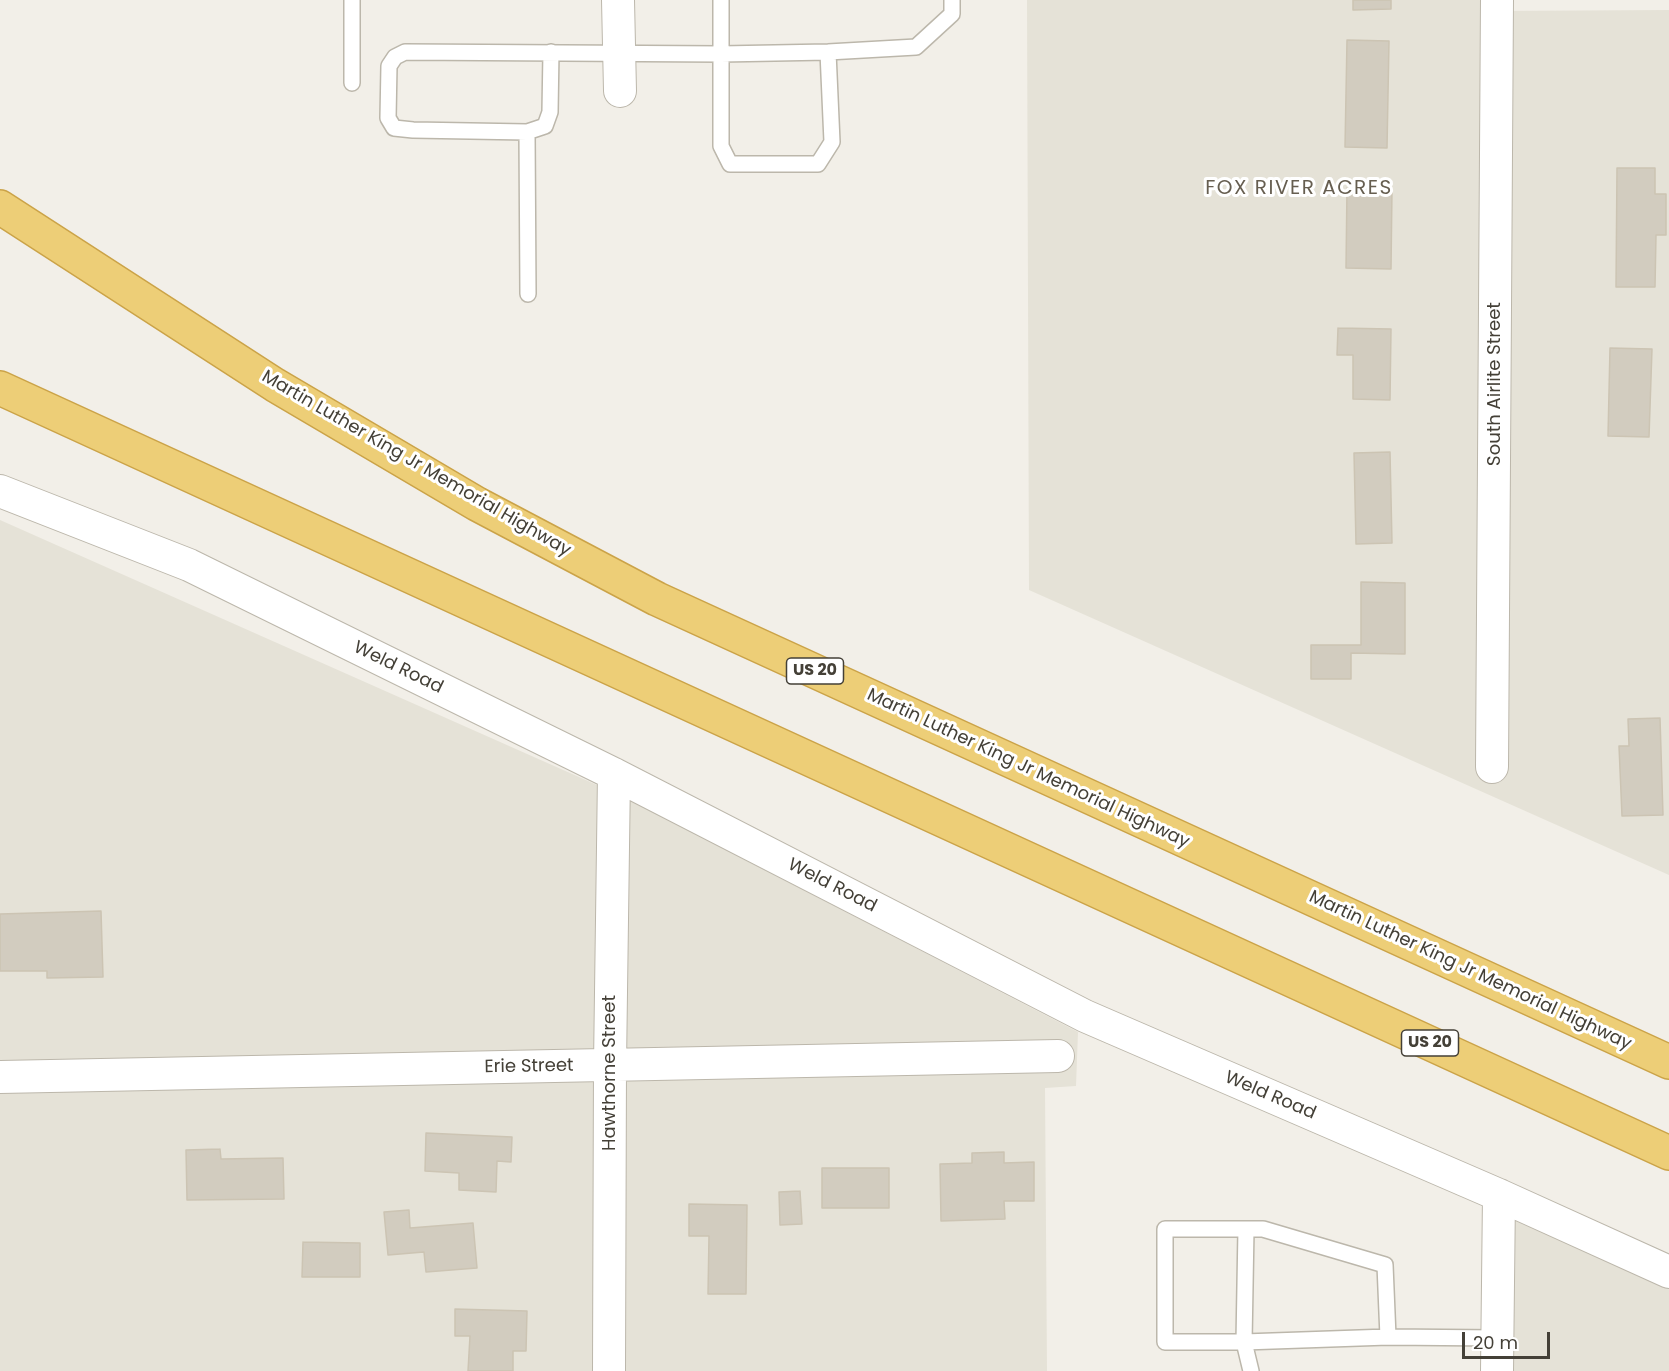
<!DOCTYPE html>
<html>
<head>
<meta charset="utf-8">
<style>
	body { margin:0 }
	#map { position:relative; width:1669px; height:1371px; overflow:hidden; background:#f2efe8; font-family:Poppins,sans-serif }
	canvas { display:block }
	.scale { position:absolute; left:1462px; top:1332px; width:88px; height:27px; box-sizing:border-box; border:3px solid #444037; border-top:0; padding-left:8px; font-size:18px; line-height:21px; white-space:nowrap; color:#444037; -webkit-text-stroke:4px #fff; paint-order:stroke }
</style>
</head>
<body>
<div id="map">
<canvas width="1669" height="1371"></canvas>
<div class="scale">20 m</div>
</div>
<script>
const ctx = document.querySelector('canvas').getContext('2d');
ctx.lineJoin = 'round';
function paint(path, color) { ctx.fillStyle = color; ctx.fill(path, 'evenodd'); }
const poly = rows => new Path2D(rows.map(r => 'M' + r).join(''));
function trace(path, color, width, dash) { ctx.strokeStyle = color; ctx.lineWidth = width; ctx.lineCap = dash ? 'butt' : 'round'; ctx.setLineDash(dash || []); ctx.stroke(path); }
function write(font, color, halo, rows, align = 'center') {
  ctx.font = font + ' Poppins,sans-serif'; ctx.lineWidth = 6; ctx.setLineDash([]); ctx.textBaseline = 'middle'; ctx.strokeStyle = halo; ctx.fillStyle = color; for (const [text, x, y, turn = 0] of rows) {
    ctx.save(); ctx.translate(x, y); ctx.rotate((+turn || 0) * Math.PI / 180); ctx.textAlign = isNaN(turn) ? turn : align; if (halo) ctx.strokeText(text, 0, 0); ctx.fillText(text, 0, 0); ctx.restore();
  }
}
paint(poly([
	[1027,0,1491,0,1491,11,1669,10,1669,875,1029,590],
	[0,520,624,797,1078,1032,1076,1086,1045,1088,1047,1371,0,1371],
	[1507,1212,1669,1287,1669,1371,1508,1371]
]), '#e5e2d7');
const building = poly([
	[1353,0,1391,0,1391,9,1353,10,1353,0],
	[1347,40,1389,41,1387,148,1345,147,1347,40],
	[1617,168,1655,168,1655,194,1666,194,1666,235,1656,235,1655,287,1616,287,1617,168],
	[1347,188,1392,189,1391,269,1346,268,1347,188],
	[1338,328,1391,329,1390,400,1353,399,1353,355,1337,355,1338,328],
	[1610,348,1652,349,1649,437,1608,436,1610,348],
	[1390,452,1392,543,1356,544,1354,453,1390,452],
	[1361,582,1405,583,1405,654,1351,653,1351,679,1311,679,1311,645,1361,645,1361,582],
	[1660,718,1663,815,1622,816,1619,746,1629,746,1628,719,1660,718],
	[101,911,103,977,47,978,47,971,0,971,0,914,101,911],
	[426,1133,512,1137,511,1162,497,1161,496,1192,459,1190,459,1173,425,1171,426,1133],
	[220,1149,221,1159,283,1158,284,1199,187,1200,186,1150,220,1149],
	[1004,1152,1004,1163,1034,1162,1034,1201,1004,1201,1005,1219,941,1221,940,1164,972,1163,972,1153,1004,1152],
	[822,1168,889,1168,889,1208,822,1208,822,1168],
	[800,1191,802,1224,780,1225,779,1192,800,1191],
	[689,1204,747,1205,746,1294,708,1294,709,1236,689,1236,689,1204],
	[409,1210,410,1228,473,1223,477,1268,426,1272,424,1252,388,1255,384,1212,409,1210],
	[303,1242,360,1243,360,1277,302,1277,303,1242],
	[455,1309,527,1311,526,1351,513,1351,513,1371,468,1371,470,1336,455,1336,455,1309]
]);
paint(building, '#d2ccbf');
trace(building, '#ccc4b3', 1.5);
const lane = poly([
	[721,0,721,146,730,164,818,164,832,142,828,52],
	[352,83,352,0],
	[527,132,545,126,550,112,551,52],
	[528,294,527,132,413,130,394,128,388,118,389,66,395,57,405,52,721,54,828,52,916,47,952,14,952,0],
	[1246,1229,1244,1342,1388,1337],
	[1251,1371,1244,1342,1165,1342,1165,1229,1263,1229,1385,1265,1388,1337,1498,1338]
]);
const street = poly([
	[618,0,620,91],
	[0,491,189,565,614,774,1085,1016,1499,1195,1669,1272],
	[1492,767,1497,0],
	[0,1077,1058,1056],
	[609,1371,610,1065,614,774],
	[1497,1371,1499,1195]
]);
const highway = poly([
	[0,207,275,385,477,504,657,599,1669,1062],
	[0,388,1669,1153]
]);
trace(lane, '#bcb7ab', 18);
trace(street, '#bcb7ab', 34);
trace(highway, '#cba348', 36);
trace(lane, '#fff', 15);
trace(street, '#fff', 32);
trace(highway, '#edce77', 33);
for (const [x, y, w] of [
	[815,671,57],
	[1430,1043,57]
]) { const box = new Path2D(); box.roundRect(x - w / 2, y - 13, w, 26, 4.5); ctx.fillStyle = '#fff'; ctx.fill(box); trace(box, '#444037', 1.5); }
write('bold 16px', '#444037', null, [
	["US 20",815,671],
	["US 20",1430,1043]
]);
write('18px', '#444037', '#fff', [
	["South Airlite Street",1495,384,-90],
	["Martin Luther King Jr Memorial Highway",416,464,30],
	["Weld Road",398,668,26],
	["Martin Luther King Jr Memorial Highway",1028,769,25],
	["Weld Road",832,886,27],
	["Martin Luther King Jr Memorial Highway",1470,971,25],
	["Erie Street",529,1067,-1],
	["Hawthorne Street",610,1073,-90],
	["Weld Road",1270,1096,23]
]);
ctx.letterSpacing = '1.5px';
write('20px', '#665e50', '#fff', [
	["FOX RIVER ACRES",1299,189]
]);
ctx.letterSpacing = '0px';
</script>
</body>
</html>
